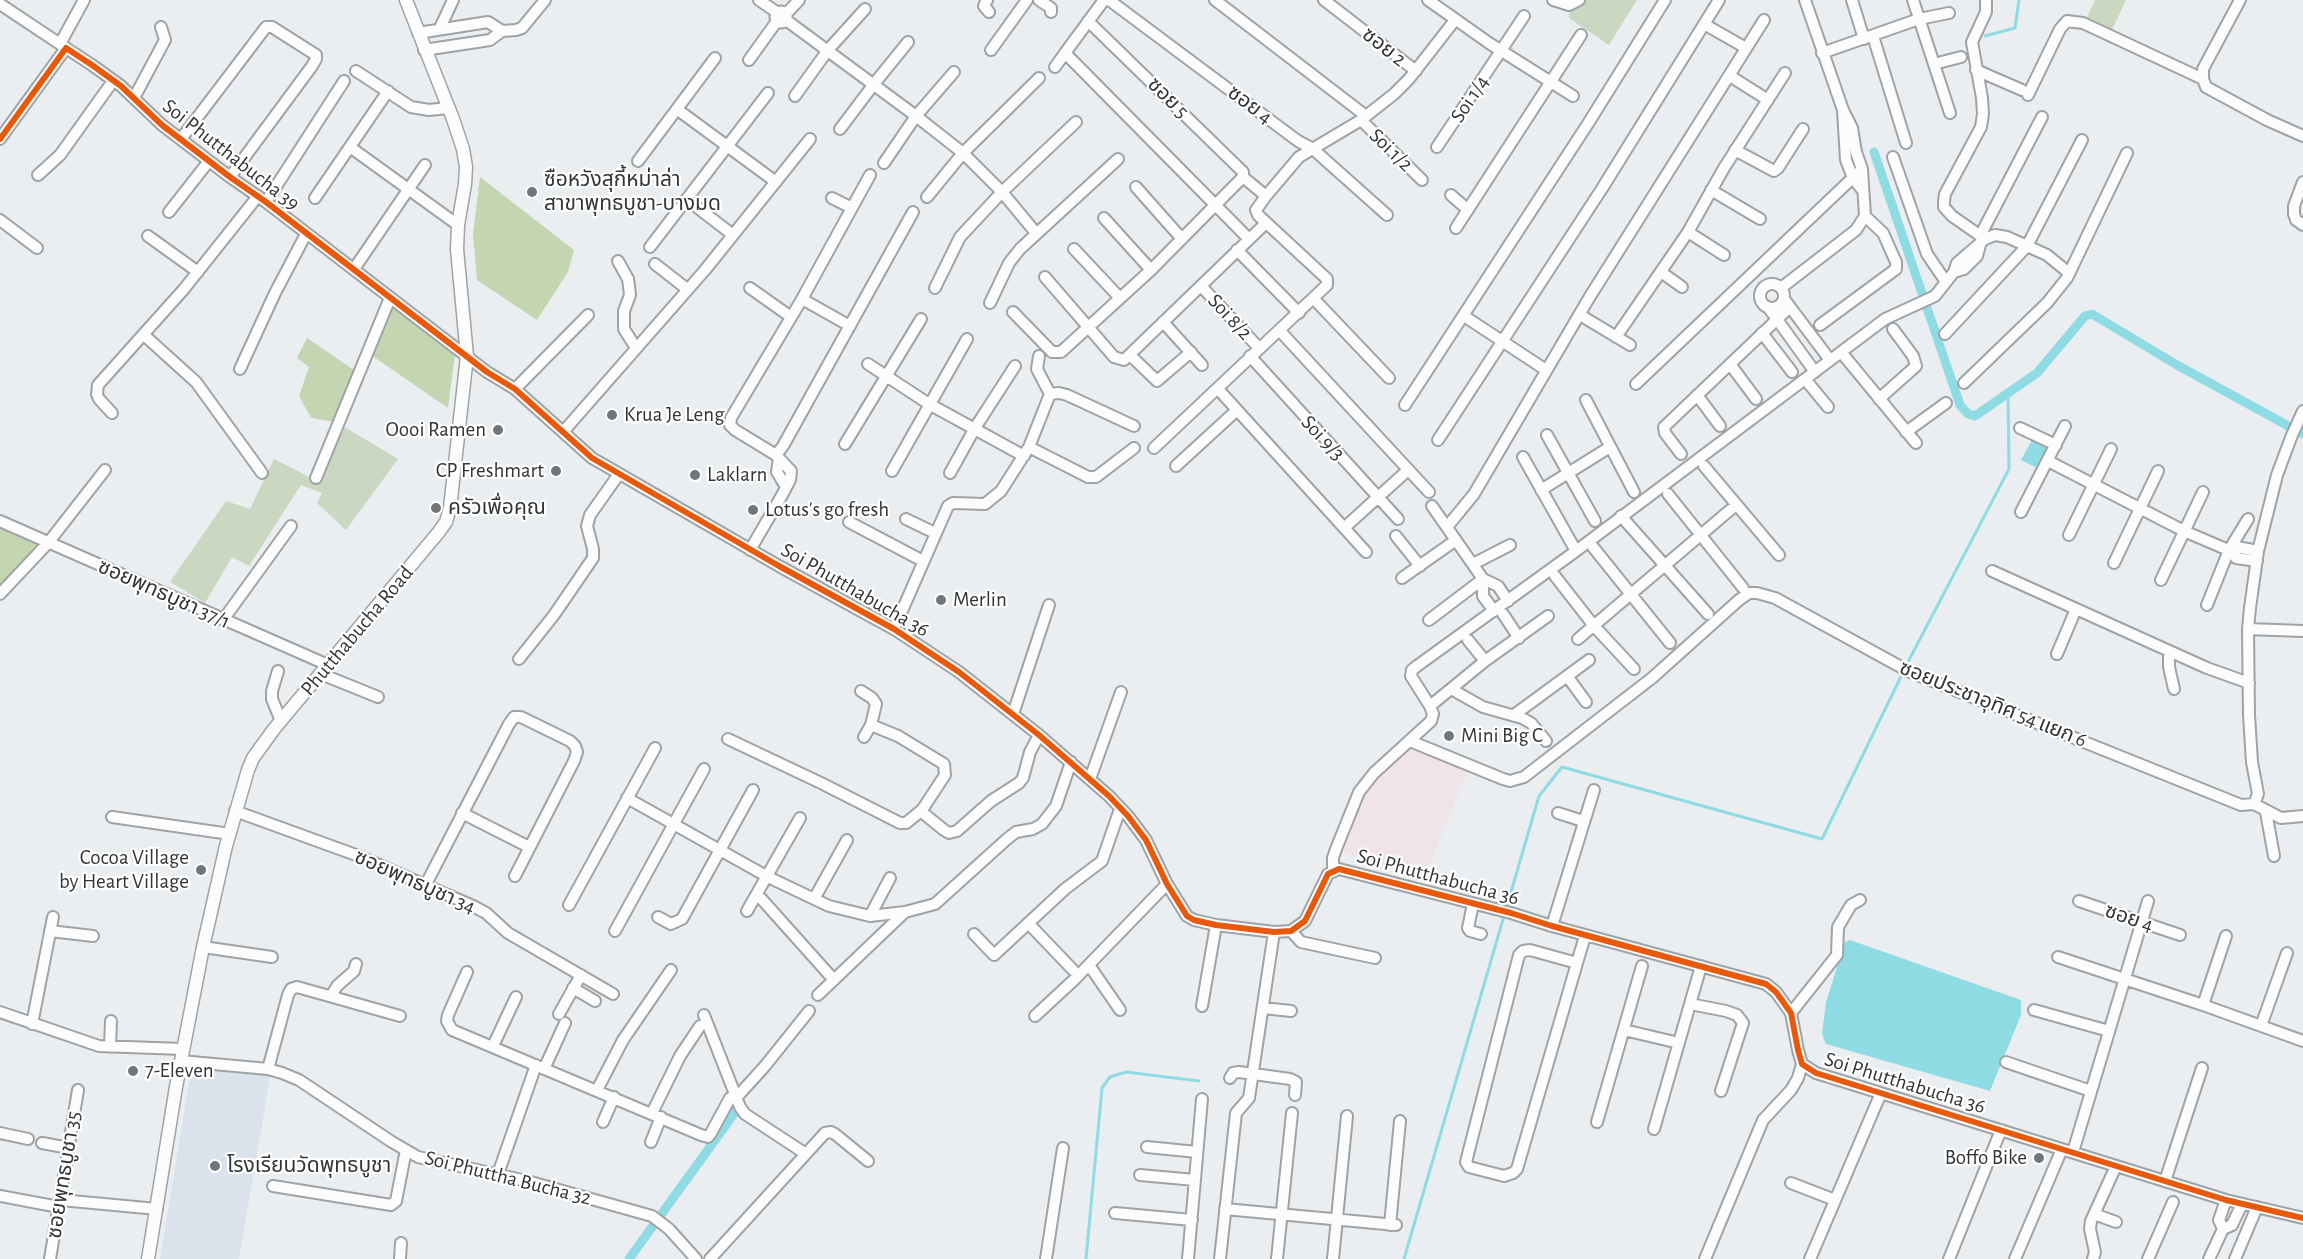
<!DOCTYPE html>
<html>
<head>
<meta charset="utf-8">
<style>
	body { margin:0 }
	canvas { display:block; background:#eaeef1 }
</style>
</head>
<body>
<canvas width="2303" height="1259"></canvas>
<script>
const ctx = document.querySelector('canvas').getContext('2d');
ctx.lineJoin = 'round';
function paint(path, color) { ctx.fillStyle = color; ctx.fill(path, 'evenodd'); }
const poly = rows => new Path2D(rows.map(r => 'M' + r).join(''));
function trace(path, color, width, dash) { ctx.strokeStyle = color; ctx.lineWidth = width; ctx.lineCap = dash ? 'butt' : 'round'; ctx.setLineDash(dash || []); ctx.stroke(path); }
function write(font, color, halo, rows, align = 'center') {
  ctx.font = font + ' "Alegreya Sans","Noto Sans Thai",sans-serif'; ctx.lineWidth = 4.5; ctx.setLineDash([]); ctx.textBaseline = 'middle'; ctx.strokeStyle = halo; ctx.fillStyle = color; for (const [text, x, y, turn = 0] of rows) {
    ctx.save(); ctx.translate(x, y); ctx.rotate((+turn || 0) * Math.PI / 180); ctx.textAlign = isNaN(turn) ? turn : align; if (halo) ctx.strokeText(text, 0, 0); ctx.fillText(text, 0, 0); ctx.restore();
  }
}
paint(poly([
	[192,1064,271,1072,239,1259,160,1259]
]), '#dae3eb');
paint(poly([
	[1410,746,1468,770,1425,875,1338,852,1371,784]
]), '#f0e4e9');
paint(poly([
	[1570,0,1637,0,1609,45,1569,18],
	[2095,0,2126,0,2112,30,2086,19],
	[345,427,398,459,346,530,317,503,322,493,301,485,249,566,232,557,205,603,170,582,226,501,250,509,274,459,319,482]
]), '#cad7c1');
paint(poly([
	[480,177,574,250,568,272,537,320,477,280,473,234],
	[392,303,455,354,448,408,371,355],
	[307,338,354,370,334,422,311,418,299,396,309,367,297,358],
	[0,525,40,544,0,585]
]), '#c3d6b1');
paint(poly([
	[2032,440,2047,448,2037,468,2021,460],
	[1850,940,2021,1000,2021,1015,1990,1091,1826,1044,1822,1034,1826,1002,1845,942]
]), '#8fdbe4');
trace(poly([
	[1985,36,2015,28,2019,0],
	[1086,1259,1102,1088,1110,1077,1126,1072,1199,1081],
	[1404,1259,1539,796,1562,767,1822,839,1909,660,2009,469,2008,395]
]), '#8fdbe4', 3);
trace(poly([
	[1874,152,1960,405,1968,414,1975,416,2037,373,2085,316,2092,314,2177,365,2303,434],
	[629,1259,736,1111]
]), '#8fdbe4', 9);
const minor = poly([
	[759,0,778,13],
	[987,0,984,6,989,12],
	[1039,0,1051,8,1051,12],
	[1104,0,1065,53,1249,239],
	[1109,0,1298,141,1313,149,1387,215],
	[1215,0,1366,116],
	[1324,0,1416,71],
	[1428,0,1489,43,1573,96],
	[1553,0,1569,5,1579,0],
	[1805,0,1843,110],
	[1852,0,1864,39],
	[1913,0,1950,113],
	[2240,0,2203,69,2203,79,2206,87,2267,120,2303,136],
	[0,4,66,48],
	'775.5 17a5.5 5.5 0 1 1 11 0a5.5 5.5 0 1 1-11 0Z',
	[786,14,799,0],
	[786,20,916,116,963,153,1002,192,1036,233],
	[1088,21,1243,172,1243,177,1266,196,1299,157,1361,120,1394,94,1409,79,1455,20],
	[1704,24,1746,48],
	[440,28,453,0],
	[418,33,488,22,502,31,516,30,522,28,545,0],
	[1873,36,1906,143],
	[60,44,84,0],
	[424,50,490,40,502,31],
	[991,50,1027,0],
	[1822,53,1919,19,1949,13],
	[749,60,777,21],
	[1934,64,1961,57],
	[1055,67,1065,53],
	[1976,70,2022,90],
	[356,71,411,107,429,110,448,108],
	[1730,76,1768,100],
	[2028,95,2060,29,2067,21,2083,23,2203,79],
	[795,96,828,50,865,9],
	[134,98,165,40,161,27],
	[678,110,776,182],
	[1361,120,1422,180],
	[840,129,874,84,908,42],
	[0,139,66,48,92,65,121,86,162,125,230,177,266,202,487,372,515,389,592,458,779,566,894,629,959,672,1039,735,1109,796,1128,816,1146,840,1167,884,1187,916,1194,920,1216,925,1274,932,1291,931,1305,921,1328,874,1339,869,1511,913,1552,926,1766,984,1776,992,1791,1013,1798,1050,1802,1064,1816,1073,2226,1200,2303,1218],
	[181,139,266,27,272,27,316,55,316,59,312,66,230,177],
	[350,147,458,225],
	[1437,147,1524,16],
	[1735,150,1774,171,1778,168,1803,129],
	[1893,157,1927,254,1946,282],
	[638,161,715,58],
	[884,163,916,116,954,72],
	[38,175,60,155,113,81],
	[2303,182,2294,206,2294,214,2296,220,2303,225],
	[1136,187,1182,239],
	[1711,190,1760,219],
	[1451,195,1468,210],
	[927,197,963,153,1039,78],
	[315,198,388,91],
	[832,198,852,208],
	[266,202,344,81],
	[698,208,733,235],
	[169,212,209,161],
	[1104,218,1151,270],
	[0,220,37,248],
	[1456,228,1581,35],
	[1688,232,1724,255],
	[148,236,198,272],
	[1980,236,2042,117],
	[1985,239,1952,216,1944,207,1944,201,1945,194,1981,127,1983,114,1982,98,1972,42,1986,12,1986,0],
	[650,247,768,93],
	[1074,249,1120,298],
	[1237,250,1299,313],
	[618,261,628,279,629,286,630,295,624,311,624,329,636,348],
	[655,264,687,289],
	[354,269,425,165],
	[1661,272,1682,287],
	[1954,272,1964,269,1977,256,1980,245],
	[1045,277,1114,357,1124,360,1266,223],
	'1760 296a12 12 0 1 1 24 0a12 12 0 1 1-24 0Z',
	[1202,287,1259,348],
	[750,288,791,317],
	[935,288,960,237,1002,192,1076,122],
	[1781,288,1856,230,1865,216,1862,169,1856,152,1852,128,1843,110,1846,160,1853,178,1863,191],
	[802,299,850,326],
	[1314,299,1389,378],
	[1784,299,1830,360],
	[990,303,1009,263,1020,249,1118,159],
	[1768,307,1815,372],
	[1013,312,1052,352,1061,352,1151,270,1243,177],
	[1580,315,1630,345],
	[1464,316,1546,370],
	[1163,322,1202,365],
	[1820,325,1896,269,1896,262,1883,233,1865,216],
	[1280,331,1429,492],
	[1762,333,1792,372],
	[1945,334,2027,246,2082,140],
	[144,335,196,382,262,473],
	[1616,337,1688,232,1724,168,1785,73],
	[1841,352,1916,443],
	[1130,355,1157,381,1191,352],
	[1039,356,1037,369,1050,394],
	[1250,356,1398,519],
	[868,364,929,404,1024,456],
	[1730,364,1756,399],
	[240,369,275,293,306,234],
	[1805,379,1828,407],
	[1964,383,2047,303,2067,278,2127,153],
	[1636,384,1862,169],
	[515,389,588,315],
	[1218,389,1366,552],
	[1697,395,1720,426],
	[1879,399,1916,366,1913,356,1893,329],
	[1586,400,1634,492],
	[1405,405,1589,122,1665,0],
	[112,413,99,399,97,394,98,385,184,289,258,196],
	[2020,428,2056,445],
	[563,432,705,270,810,139],
	[1906,432,1946,403],
	[1547,435,1595,521],
	[1438,440,1603,187,1719,0],
	[845,444,921,319],
	[1029,447,1088,477,1096,477,1134,448],
	[1154,448,1327,285,1327,279,1258,215,1256,210,1266,196],
	[1681,454,1665,433,1664,427,1790,307],
	[776,455,783,446,913,212],
	[1523,457,1576,551],
	[779,458,777,472,786,487],
	[2048,461,2184,531,2233,552,2236,558,2257,561],
	[1176,466,1237,410],
	[1704,466,1779,555],
	[892,471,967,339],
	[950,473,975,428,1015,366],
	[316,478,390,298],
	[1541,490,1610,447],
	[1668,494,1743,588],
	[1432,506,1483,579,1483,596,1494,611],
	[2021,512,2065,426],
	[1621,516,1708,614],
	[906,519,935,533],
	[0,521,328,665],
	[849,522,923,561],
	[1447,527,1474,494,1589,298,1764,20],
	[1344,528,1408,470],
	[2069,535,2111,449],
	[1396,536,1420,566],
	[1593,547,1670,643],
	[750,550,781,497,790,480,791,471,776,455,735,430,730,425,731,418,802,299,870,175],
	[2233,552,2237,547,2258,551],
	[2114,563,2158,471],
	[1473,564,1510,545],
	[1992,571,2207,668,2249,683],
	[1555,576,1594,626,1634,669],
	[1402,578,1456,540],
	[1483,579,1498,586,1508,601],
	[2161,580,2203,492],
	[0,594,48,543,105,470],
	[2207,605,2229,550,2248,519],
	[1503,614,1519,638],
	[223,620,291,526],
	[1429,620,1483,579],
	[894,629,948,506,953,503,985,504,1001,491,1029,447,1050,394,1059,393,1067,395,1134,426],
	[2248,629,2303,631],
	[1578,639,1736,505],
	[1468,640,1485,661],
	[2169,651,2169,667,2174,689],
	[2057,654,2076,609],
	[519,659,554,615,593,558,593,549,587,526,590,515,619,474],
	[278,671,272,691,272,699,281,721],
	[321,674,378,697],
	[1567,676,1586,702],
	[1451,689,1483,707,1522,718,1531,723,1546,741],
	[861,691,872,698,876,704,871,725],
	[1430,706,1485,661,1548,616],
	[1013,714,1049,605],
	[1514,715,1589,660],
	[728,739,821,783,900,823,906,823,922,810,945,775,944,764,898,736,871,725,864,737],
	[1410,741,1503,779,1510,781,1524,777,1652,678,1739,600,1749,593,1757,593,1775,598,1910,672,2241,805,2254,804,2258,794,2252,762,2249,715,2248,629,2250,608,2258,551,2277,475,2292,435,2303,411],
	[1090,779,1121,692],
	[627,798,768,877,829,906,870,916,905,912,935,904,1007,839,1016,832,1033,829,1042,824,1056,806,1071,762],
	[2254,804,2281,818,2303,816],
	[922,810,923,813,944,830,949,833,957,831,991,801,1019,783,1023,778,1030,752,1039,735],
	[235,811,356,855,473,906,486,913,508,933,613,994],
	[2266,812,2274,856],
	[462,813,529,847],
	[1558,813,1583,821],
	[112,817,230,834],
	[1333,870,1333,858,1336,849,1359,792,1374,773,1431,721,1433,714,1430,706,1411,676,1412,670,1417,666,1576,551,1885,319,1935,296,1954,272,1957,263,1985,239,1995,235,2007,237,2047,255,2069,273],
	[425,886,509,724,514,717,521,717,570,741,575,746,577,752,574,761,515,876],
	[758,895,834,980],
	[814,899,847,840],
	[2079,901,2180,935],
	[1473,904,1468,928,1470,931,1481,934],
	[569,905,655,748],
	[747,911,800,818],
	[870,916,890,878],
	[658,917,671,924,682,919,753,790],
	[1029,924,1073,970],
	[1552,926,1594,790],
	[50,931,93,936],
	[615,931,704,769],
	[1291,931,1301,942,1375,958],
	[974,934,994,955,1065,889,1102,861,1120,809],
	[203,947,272,957],
	[1530,950,1577,963,1517,1169,1513,1173,1504,1176,1469,1167,1466,1162,1519,955,1523,951,1530,950],
	[2058,957,2203,1005,2303,1041],
	[1577,963,1585,936],
	[1089,965,1120,1010],
	[467,972,448,1015,447,1021,452,1030,701,1135,708,1137,711,1133,730,1098],
	[573,988,595,1001],
	[818,995,905,912],
	[331,996,337,986,354,971,356,964],
	[1690,1004,1726,1011,1737,1015,1743,1023,1721,1091],
	[2203,1005,2226,936],
	[1202,1006,1216,925],
	[1263,1008,1291,1011],
	[2034,1010,2109,1031],
	[0,1012,99,1046,183,1049],
	[1791,1013,1837,955,1838,927,1851,905,1860,900],
	[559,1014,581,975],
	[704,1015,740,1107,745,1114,806,1154],
	[1035,1016,1076,978,1167,884],
	[32,1024,53,917],
	[2261,1026,2287,953],
	[1624,1030,1679,1043],
	[493,1046,516,997],
	[110,1047,111,1021],
	[181,1061,268,1069,282,1073,299,1080,392,1142,418,1157,527,1181,652,1216,669,1229,696,1259],
	[2006,1062,2091,1091],
	[268,1069,288,995,291,989,297,987,400,1016],
	[544,1069,565,1023],
	[1230,1078,1233,1073,1239,1072,1290,1079,1296,1082,1295,1095],
	[597,1090,623,1040,671,970],
	[736,1098,765,1066,809,1011],
	[652,1113,680,1056,700,1026],
	[603,1122,614,1097],
	[1597,1122,1642,966],
	[1654,1129,1701,966],
	[0,1133,28,1139],
	[651,1142,661,1117],
	[42,1143,69,1148],
	[1147,1147,1197,1152],
	[2073,1152,2148,901],
	[498,1174,536,1065],
	[1140,1175,1195,1180],
	[2165,1181,2202,1068],
	[1791,1183,1835,1200],
	[273,1186,391,1205,396,1201,406,1150],
	[0,1196,59,1207],
	[61,1200,157,1209],
	[1225,1209,1396,1225],
	[1115,1213,1192,1220],
	[2094,1214,2116,1222],
	[1390,1225,1400,1121],
	[2223,1229,2219,1220,2226,1200],
	[50,1259,78,1090],
	[400,1259,401,1243],
	[710,1259,825,1133,831,1132,835,1134,868,1161],
	[1046,1259,1063,1148],
	[1188,1259,1202,1099],
	[1220,1259,1236,1113,1249,1098,1274,932],
	[1277,1259,1292,1113],
	[1333,1259,1347,1116],
	[1705,1259,1763,1120,1791,1090,1798,1078,1802,1064],
	[1810,1259,1881,1093],
	[1949,1259,2001,1130],
	[2015,1259,2062,1149],
	[2093,1259,2095,1252,2090,1229,2091,1221,2116,1166],
	[2148,1259,2173,1202],
	[2209,1259,2223,1229,2232,1225,2242,1204],
	[2235,1259,2257,1207]
]);
const major = poly([
	[148,1259,176,1087,203,947,226,846,248,770,253,758,274,729,438,533,446,522,450,508,467,356,457,249,458,225,465,184,466,167,463,149,453,119,406,0]
]);
trace(minor, '#a0a3a5', 14);
trace(major, '#a0a3a5', 15);
trace(minor, '#fcfcfd', 10);
trace(major, '#fcfcfd', 12);
trace(poly([
	[0,139,66,48,92,65,121,86,162,125,230,177,266,202,487,372,515,389,592,458,779,566,894,629,959,672,1039,735,1109,796,1128,816,1146,840,1167,884,1187,916,1194,920,1216,925,1274,932,1291,931,1305,921,1328,874,1339,869,1511,913,1552,926,1766,984,1776,992,1791,1013,1798,1050,1802,1064,1816,1073,2226,1200,2303,1218]
]), '#e8590c', 6);
for (const [x, y, r, color] of [
	[532,192,6,"#727678"],
	[612,415,6,"#727678"],
	[498,430,6,"#727678"],
	[556,471,6,"#727678"],
	[695,475,6,"#727678"],
	[436,508,6,"#727678"],
	[753,510,6,"#727678"],
	[941,600,6,"#727678"],
	[1449,736,6,"#727678"],
	[201,870,6,"#727678"],
	[133,1071,6,"#727678"],
	[2039,1158,6,"#727678"],
	[215,1166,6,"#727678"]
]) { const dot = new Path2D(); dot.arc(x, y, r, 0, 2 * Math.PI); ctx.fillStyle = color; ctx.fill(dot); trace(dot, '#fff', 2); }
write('21px', '#323537', '#fff', [
	["ซอย 2",1384,47,38],
	["ซอย 5",1168,98,45],
	["Soi 1/4",1470,99,-56],
	["ซอย 4",1250,105,37],
	["Soi 1/2",1391,150,44],
	["Soi Phutthabucha 39",231,155,38],
	["Soi 8/2",1230,317,47],
	["Soi 9/3",1323,438,47],
	["Soi Phutthabucha 36",855,590,30],
	["ซอยพุทธบูชา 37/1",164,594,24],
	["Phutthabucha Road",357,631,-50],
	["ซอยประชาอุทิศ 54 แยก 6",1993,704,22],
	["Soi Phutthabucha 36",1438,877,15],
	["ซอยพุทธบูชา 34",415,882,24],
	["ซอย 4",2129,918,19],
	["Soi Phutthabucha 36",1905,1083,17],
	["ซอยพุทธบูชา 35",64,1175,-81],
	["Soi Phuttha Bucha 32",508,1178,14]
]);
write('21px', '#323537', '#fff', [
	["ซือหวังสุกี้หม่าล่า",544,180],
	["สาขาพุทธบูชา-บางมด",544,204],
	["Krua Je Leng",624,415],
	["Oooi Ramen",486,430,"right"],
	["CP Freshmart",544,471,"right"],
	["Laklarn",707,475],
	["ครัวเพื่อคุณ",448,508],
	["Lotus's go fresh",765,510],
	["Merlin",953,600],
	["Mini Big C",1461,736],
	["Cocoa Village",189,858,"right"],
	["by Heart Village",189,882,"right"],
	["7-Eleven",145,1071],
	["Boffo Bike",2027,1158,"right"],
	["โรงเรียนวัดพุทธบูชา",227,1166]
], 'left');
</script>
</body>
</html>
